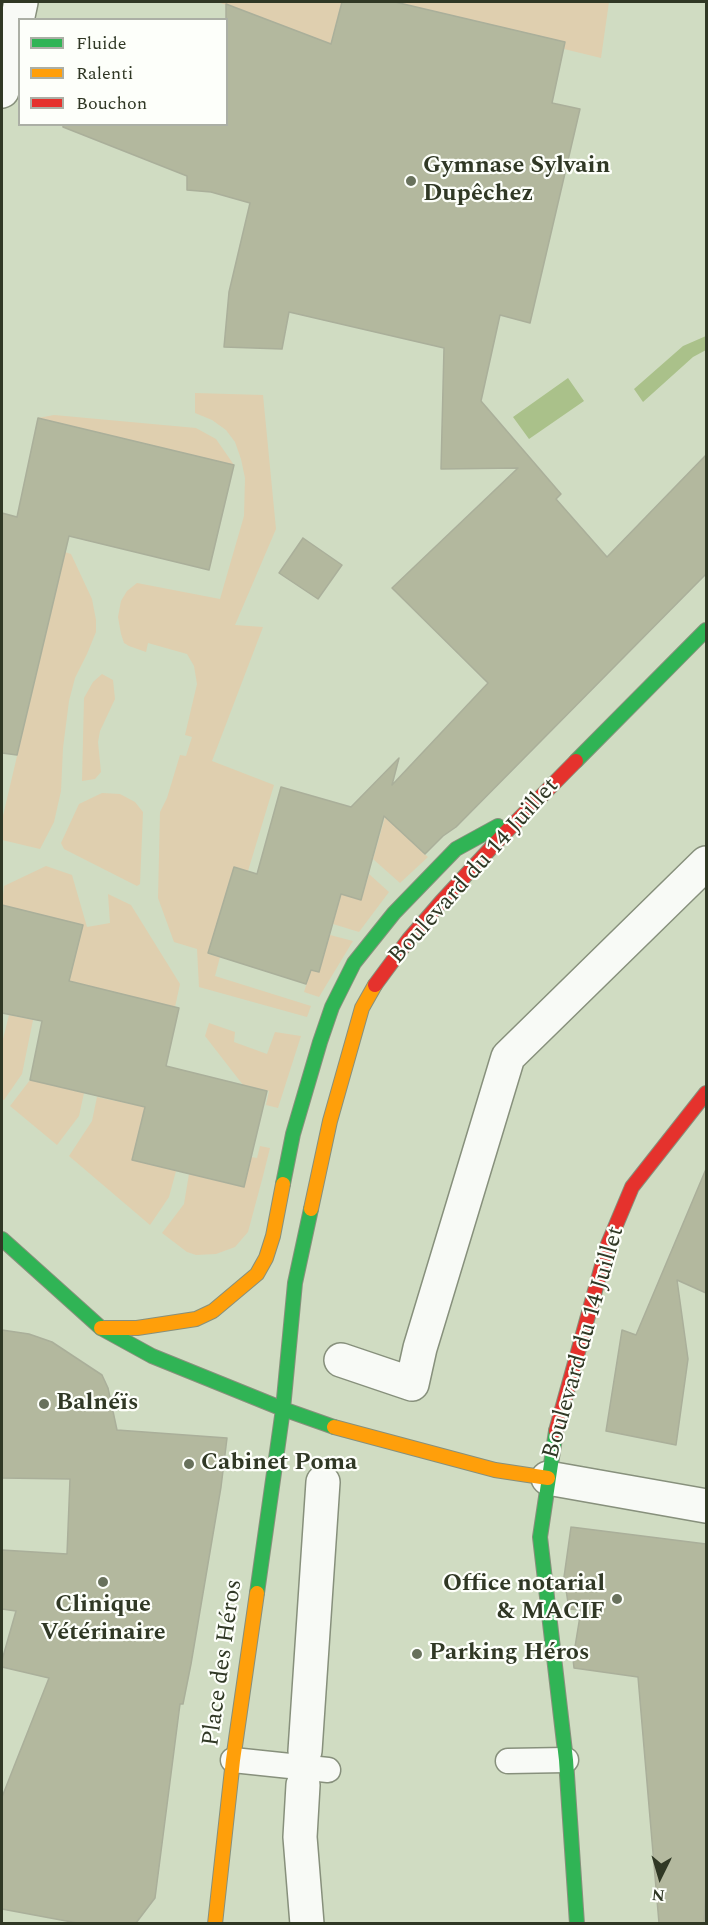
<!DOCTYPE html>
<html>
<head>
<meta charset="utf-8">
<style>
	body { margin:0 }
	#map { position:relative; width:708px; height:1925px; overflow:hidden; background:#d0dcc2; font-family:Spectral,serif }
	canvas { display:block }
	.frame { position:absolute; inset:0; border:3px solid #303825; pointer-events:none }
	.legend { position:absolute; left:18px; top:18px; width:210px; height:108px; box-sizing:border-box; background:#fdfffa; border:2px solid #abafa5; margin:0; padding:8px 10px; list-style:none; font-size:18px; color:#303825 }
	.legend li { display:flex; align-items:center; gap:12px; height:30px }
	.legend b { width:30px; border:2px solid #abafa5 }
	.north { position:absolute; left:630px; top:1847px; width:60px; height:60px; -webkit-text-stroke:4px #fdfffa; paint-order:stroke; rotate:185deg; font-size:16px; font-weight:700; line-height:24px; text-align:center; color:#303825 }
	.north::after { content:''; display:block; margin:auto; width:21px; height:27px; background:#303825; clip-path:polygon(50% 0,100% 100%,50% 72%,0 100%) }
</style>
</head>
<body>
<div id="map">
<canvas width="708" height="1925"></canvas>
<div class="frame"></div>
<ul class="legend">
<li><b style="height:8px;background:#30b455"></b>Fluide</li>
<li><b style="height:8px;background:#ff9f0a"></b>Ralenti</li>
<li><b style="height:8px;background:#e5322d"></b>Bouchon</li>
</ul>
<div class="north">N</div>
</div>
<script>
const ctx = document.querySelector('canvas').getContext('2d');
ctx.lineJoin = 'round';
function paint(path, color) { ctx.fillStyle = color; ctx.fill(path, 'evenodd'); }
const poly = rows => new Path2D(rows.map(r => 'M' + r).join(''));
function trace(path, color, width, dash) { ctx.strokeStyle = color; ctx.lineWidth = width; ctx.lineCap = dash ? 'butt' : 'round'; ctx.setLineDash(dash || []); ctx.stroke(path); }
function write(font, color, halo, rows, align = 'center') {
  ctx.font = font + ' Spectral,serif'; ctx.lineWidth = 4.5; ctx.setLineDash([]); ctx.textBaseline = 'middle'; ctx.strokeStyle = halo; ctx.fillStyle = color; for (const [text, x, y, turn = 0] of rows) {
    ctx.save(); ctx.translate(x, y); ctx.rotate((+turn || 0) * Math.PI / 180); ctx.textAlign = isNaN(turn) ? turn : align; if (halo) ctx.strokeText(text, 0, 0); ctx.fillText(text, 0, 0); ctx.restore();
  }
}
paint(poly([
	[218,2,342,2,330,45],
	[395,2,609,2,601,58,564,49,565,42],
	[195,393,263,395,276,529,235,625,263,627,212,761,274,785,248,871,234,867,208,954,220,957,215,976,311,1006,307,1017,199,987,197,949,174,942,158,898,160,812,167,798,180,755,186,756,192,737,185,735,197,684,194,666,187,654,148,643,146,652,129,646,124,643,121,634,118,617,121,601,127,591,137,583,220,599,244,516,245,478,241,459,235,442,226,430,212,420,195,413],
	[54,415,196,428,216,439,234,465,38,418],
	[65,552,71,554,92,599,96,620,96,632,87,654,75,678,69,701,63,748,61,791,54,822,40,849,2,840,2,820],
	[102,674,113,680,115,699,100,731,98,742,101,772,95,779,82,781,84,698,93,682],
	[102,793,120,794,135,802,143,812,140,884,137,886,64,849,61,843,79,804],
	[385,817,428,857,400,883,373,859],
	[46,866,72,875,87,927,110,923,108,894,131,905,180,984,175,1007,69,981,83,925,2,905,4,886],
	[369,874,389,892,359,932,333,924,341,894,361,900],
	[330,935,353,941,319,997,304,992,311,970,319,971],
	[9,1015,33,1020,22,1074,4,1100,2,1099,2,1043],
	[209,1023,235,1032,234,1042,267,1054,275,1032,301,1036,278,1108,266,1105,269,1091,243,1085,205,1036],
	[30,1080,84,1093,79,1116,57,1145,10,1106],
	[97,1097,145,1107,132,1160,176,1171,169,1197,150,1225,69,1156,92,1121],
	[260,1146,270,1148,263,1176,248,1232,235,1247,216,1254,196,1255,187,1252,162,1233,184,1204,189,1174,243,1187,251,1157,257,1158]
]), '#dfcfaf');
paint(poly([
	[706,336,706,350,693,357,643,402,634,389,683,346],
	[568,378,584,401,529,439,513,417]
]), '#aac18a');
const building = poly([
	[342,2,395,2,565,42,552,103,580,109,530,323,500,315,481,401,561,494,556,499,607,557,706,455,706,574,456,827,443,836,425,854,384,816,361,900,341,894,319,972,311,970,306,984,208,953,234,867,257,874,281,787,351,807,399,758,392,785,488,683,392,588,518,468,441,469,444,348,289,312,282,349,224,347,229,292,250,203,211,192,187,190,187,176,63,127,63,124,226,124,226,4,331,44,342,2],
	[38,418,234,465,209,570,69,536,17,755,2,753,2,513,17,517,38,418],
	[303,538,342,565,318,599,279,573,303,538],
	[2,905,83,925,69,981,179,1008,166,1066,267,1091,244,1187,132,1160,145,1107,30,1080,42,1021,2,1013,2,905],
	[706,1169,706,1293,677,1280,688,1359,676,1445,606,1431,622,1330,636,1335,706,1169],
	[2,1330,29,1334,52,1342,102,1375,108,1388,117,1430,227,1438,221,1487,191,1664,183,1704,180,1704,155,1898,136,1923,77,1923,2,1909,2,1797,49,1678,2,1667,2,1660,16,1611,2,1609,2,1550,67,1554,70,1479,2,1478,2,1330],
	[571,1527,706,1544,706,1889,704,1923,659,1923,638,1677,574,1668,573,1659,581,1610,569,1609,564,1577,571,1527]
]);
paint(building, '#b3b89e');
trace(building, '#aaaf9a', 1.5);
const lane = poly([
	[233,1760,328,1770],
	[508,1761,566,1760]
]);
const street = poly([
	[2,91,21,2],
	[341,1360,412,1384,420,1348,508,1057,706,863],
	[548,1478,706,1506],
	[305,1751,323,1482],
	[303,1785,300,1837,307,1924]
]);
const fast = poly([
	[576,761,706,630],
	[283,1184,293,1134,320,1042,332,1007,354,963,394,913,456,849,498,826],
	[2,1239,101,1328,152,1356,283,1409,334,1427],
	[556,1431,540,1537,566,1760,577,1924],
	[257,1593,283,1409,295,1283,311,1209]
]);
const slow = poly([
	[311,1209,330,1121,362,1008,375,985],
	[101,1328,137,1328,196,1319,213,1311,257,1274,266,1258,273,1236,283,1184],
	[334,1427,495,1470,548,1478],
	[215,1924,233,1760,257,1593]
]);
const jam = poly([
	[375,985,409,939,441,902,503,835,576,761],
	[556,1431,608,1244,632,1187,706,1093]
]);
trace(lane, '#87907c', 27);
trace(street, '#87907c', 36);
trace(fast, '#87907c', 16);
trace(slow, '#87907c', 16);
trace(jam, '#87907c', 16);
trace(lane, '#f8faf6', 24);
trace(street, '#f8faf6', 33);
trace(fast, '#30b455', 14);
trace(slow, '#ff9f0a', 14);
trace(jam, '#e5322d', 14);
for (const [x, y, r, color] of [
	[411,181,6,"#68715c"],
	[44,1404,6,"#68715c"],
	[189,1464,6,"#68715c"],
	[103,1582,6,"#68715c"],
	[617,1599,6,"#68715c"],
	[417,1654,6,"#68715c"]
]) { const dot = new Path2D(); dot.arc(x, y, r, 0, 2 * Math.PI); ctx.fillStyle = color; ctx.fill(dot); trace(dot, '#fdfffa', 2); }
write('bold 24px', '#303825', '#fdfffa', [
	["Gymnase Sylvain",423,167],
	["Dupêchez",423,195],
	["Balnéïs",56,1404],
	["Cabinet Poma",201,1464],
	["Office notarial",605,1585,"right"],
	["& MACIF",605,1613,"right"],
	["Clinique",103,1606,"center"],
	["Vétérinaire",103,1634,"center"],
	["Parking Héros",429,1654]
], 'left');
write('24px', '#303825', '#fdfffa', [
	["Boulevard du 14 Juillet",475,872,-48],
	["Boulevard du 14 Juillet",585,1343,-74],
	["Place des Héros",224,1663,-82]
]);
</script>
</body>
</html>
